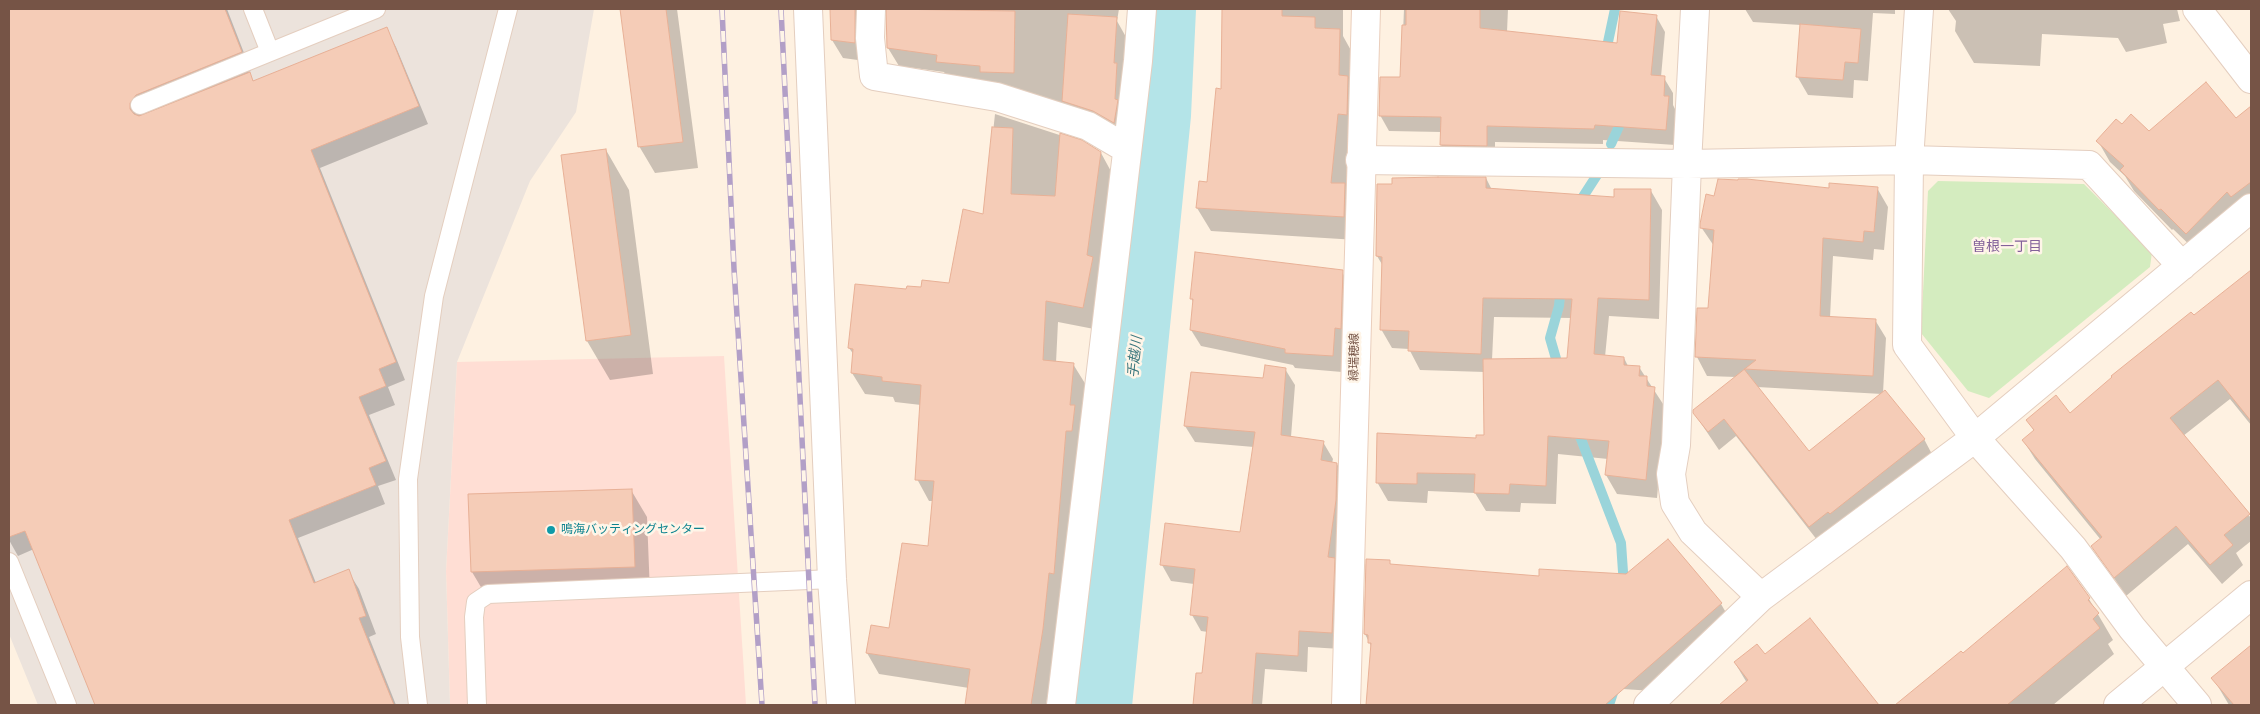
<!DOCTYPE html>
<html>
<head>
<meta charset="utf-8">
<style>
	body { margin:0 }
	#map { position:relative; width:2260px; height:714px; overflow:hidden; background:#fef1e1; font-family:"Nunito Sans",sans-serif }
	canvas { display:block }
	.frame { position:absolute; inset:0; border:10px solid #765446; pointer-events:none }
</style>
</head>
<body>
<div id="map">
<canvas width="2260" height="714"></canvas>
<div class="frame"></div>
</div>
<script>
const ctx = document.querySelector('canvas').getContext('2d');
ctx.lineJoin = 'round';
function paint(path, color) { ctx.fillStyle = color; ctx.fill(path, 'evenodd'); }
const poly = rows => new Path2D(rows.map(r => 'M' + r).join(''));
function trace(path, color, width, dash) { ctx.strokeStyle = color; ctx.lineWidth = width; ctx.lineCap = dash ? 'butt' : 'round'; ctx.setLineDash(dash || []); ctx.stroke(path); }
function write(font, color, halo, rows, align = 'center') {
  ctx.font = font + ' "Nunito Sans","Noto Sans JP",sans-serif'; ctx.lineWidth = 5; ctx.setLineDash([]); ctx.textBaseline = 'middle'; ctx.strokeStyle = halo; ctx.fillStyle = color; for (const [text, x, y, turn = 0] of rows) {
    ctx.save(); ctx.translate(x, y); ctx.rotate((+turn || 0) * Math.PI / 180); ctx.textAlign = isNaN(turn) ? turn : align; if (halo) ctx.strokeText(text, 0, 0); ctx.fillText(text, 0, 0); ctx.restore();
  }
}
paint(poly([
	[724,356,746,705,450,705,446,571,457,362]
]), '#ffded4');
paint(poly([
	[9,9,594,9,576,112,530,181,457,362,446,571,450,705,38,705,9,634]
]), '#ece3dc');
paint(poly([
	[1938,181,2084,184,2152,252,2150,267,1989,398,1968,391,1921,333,1928,191]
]), '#d4ecbf');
paint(poly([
	[9,9,227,9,251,71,248,72,254,82,386,28,396,47,428,124,320,168,405,380,388,387,395,405,369,415,396,480,378,486,385,504,298,538,316,583,348,571,359,589,376,634,369,637,396,705,97,705,34,549,18,556,9,540],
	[621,9,677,9,698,168,655,173,639,146],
	[831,9,1119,9,1117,21,1126,37,1124,140,948,80,944,72,899,66,888,48,888,13,883,11,865,61,843,58,832,40],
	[1223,9,1343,9,1343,36,1353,54,1351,138,1346,186,1358,208,1357,240,1211,231,1197,208,1208,183,1222,90],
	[1404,9,1508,9,1507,32,1618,44,1656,16,1665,32,1661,77,1664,78,1673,93,1673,105,1677,113,1675,145,1603,140,1603,144,1495,142,1495,161,1450,161,1441,145,1441,132,1389,131,1380,115,1401,79],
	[1745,9,1895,9,1895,14,1873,13,1868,81,1854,80,1853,98,1808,95,1797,76,1801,25,1753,22],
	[1948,9,2177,9,2180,21,2163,24,2167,43,2126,52,2118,38,2042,34,2040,66,1974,63,1955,31,1956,21],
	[2251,108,2251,206,2199,254,2173,229,2172,230,2134,191,2125,176,2110,162,2098,141,2122,126,2148,132,2236,120],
	[995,114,1081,142,1101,153,1113,175,1094,329,1058,322,1056,363,1073,364,1086,385,1055,651,1046,705,966,705,969,688,879,674,867,653,890,629,929,547,933,501,929,501,917,479,921,405,895,402,893,397,865,394,852,373,854,355,849,348,907,290,950,284,984,215],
	[606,150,629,190,653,374,610,380,587,341],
	[1486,178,1492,190,1615,199,1651,191,1662,210,1659,319,1609,316,1605,357,1624,358,1628,366,1639,367,1665,407,1657,498,1617,494,1606,475,1608,459,1558,454,1556,504,1521,503,1520,512,1486,511,1475,493,1428,491,1427,503,1388,501,1377,482,1485,437,1485,372,1420,370,1409,349,1392,348,1381,329,1383,266,1377,256],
	[1494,317,1572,318,1569,359,1492,360],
	[1877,188,1888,207,1884,250,1874,249,1873,260,1833,256,1830,318,1875,320,1886,338,1883,393,1924,439,1934,458,1821,545,1736,436,1719,450,1694,413,1736,377,1707,376,1697,357,1698,309,1709,309,1714,246,1701,227,1715,197],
	[1757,387,1882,394,1808,453],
	[1342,272,1351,288,1342,372,1295,368,1293,365,1201,346,1191,330,1194,304,1191,298],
	[2251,272,2251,425,2230,399,2183,436,2251,518,2251,541,2236,553,2243,565,2222,584,2188,544,2126,596,2093,547,2101,540,2035,459,2023,440,2034,431,2028,421,2070,415],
	[1285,369,1295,385,1291,437,1323,442,1333,459,1332,463,1337,464,1346,480,1341,649,1308,647,1307,672,1265,669,1262,705,1195,705,1198,674,1203,675,1208,632,1201,631,1192,615,1194,584,1171,581,1162,565,1241,533,1254,447,1195,442,1185,426,1264,379],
	[631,490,647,517,650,593,488,599,472,572,469,495],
	[1668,541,1721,604,1732,623,1653,691,1593,687,1592,705,1368,705,1372,648,1365,634,1389,562,1392,566,1540,577,1626,575],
	[2089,599,2113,640,2108,644,2114,654,2053,705,1897,705,1961,652,1963,655],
	[1809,620,1878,705,1721,705,1747,683,1735,663,1765,656],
	[2251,647,2251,705,2229,705,2213,678]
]), '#0003');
trace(poly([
	[1608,54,1608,42,1615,9],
	[1611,144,1621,122,1621,114],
	[1577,206,1597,175],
	[1559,369,1550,338,1559,306,1561,286],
	[1576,426,1621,543,1624,586],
	[1609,705,1615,687]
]), '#9ad4da', 10);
trace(poly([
	[1101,705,1160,115,1165,9]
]), '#b4e4e8', 62);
const building = poly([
	[9,9,225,9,242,52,136,95,130,103,130,109,134,114,139,116,250,72,253,81,387,27,419,106,311,150,396,362,379,369,386,386,359,397,386,461,369,468,376,485,289,520,314,583,349,569,366,616,359,618,394,705,95,705,25,531,9,537,9,9],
	[620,9,666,9,683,142,638,147,620,9],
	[830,9,855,9,855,43,831,40,830,9],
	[886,9,1015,11,1014,73,980,72,980,66,936,62,937,55,887,48,886,9],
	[1222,9,1282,9,1282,16,1315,17,1315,28,1340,29,1339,75,1348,76,1347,115,1338,114,1331,183,1345,183,1344,217,1196,208,1199,181,1207,182,1216,88,1221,89,1222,9],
	[1406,9,1480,9,1480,28,1617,43,1620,11,1657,15,1651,75,1665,76,1664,96,1669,96,1666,130,1595,125,1594,129,1487,126,1487,146,1440,145,1441,117,1379,116,1380,77,1400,77,1402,25,1406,25,1406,9],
	[1068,14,1117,17,1114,63,1117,63,1115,99,1118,100,1114,123,1093,111,1062,101,1068,14],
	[1800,24,1861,29,1858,63,1845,62,1843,80,1796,77,1800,24],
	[2206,82,2236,118,2251,106,2251,182,2231,197,2227,192,2186,234,2161,209,2159,210,2120,170,2124,166,2096,141,2116,119,2122,124,2131,114,2149,131,2206,82],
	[992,127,1013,128,1011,194,1055,196,1060,133,1082,140,1101,152,1087,255,1093,257,1083,308,1046,301,1043,360,1074,363,1070,405,1075,405,1072,431,1066,431,1054,574,1049,573,1043,629,1031,705,965,705,970,669,866,653,871,625,889,628,902,543,928,546,934,481,915,480,921,385,882,381,882,377,851,373,853,349,848,348,855,284,906,289,907,286,921,287,922,280,949,283,963,209,983,214,992,127],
	[606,149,631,335,586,341,561,155,606,149],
	[1438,177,1486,177,1486,188,1614,197,1614,189,1651,189,1649,300,1598,298,1594,354,1624,357,1624,365,1640,366,1639,376,1647,376,1647,386,1655,387,1646,480,1605,475,1609,441,1548,436,1546,486,1510,484,1509,494,1474,493,1475,474,1417,473,1417,484,1376,483,1377,433,1476,438,1476,435,1484,435,1483,359,1567,358,1572,299,1483,298,1481,354,1408,351,1409,331,1380,330,1382,257,1376,256,1377,184,1392,184,1392,178,1438,177],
	[1718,179,1738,180,1738,179,1747,179,1829,188,1829,183,1878,187,1874,232,1864,231,1863,242,1823,238,1820,316,1876,319,1873,376,1744,369,1809,451,1885,390,1925,439,1830,514,1828,512,1809,527,1724,419,1708,432,1693,413,1693,410,1756,360,1695,357,1697,308,1708,308,1714,230,1700,228,1700,224,1706,194,1714,196,1718,179],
	[1195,252,1343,270,1341,329,1335,328,1333,356,1285,353,1285,349,1190,330,1193,299,1190,299,1195,252],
	[2251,270,2251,421,2218,380,2170,418,2250,514,2224,535,2233,545,2210,565,2176,526,2114,578,2091,546,2102,537,2022,440,2034,430,2026,420,2056,395,2070,413,2112,377,2111,376,2191,312,2194,315,2251,270],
	[1265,365,1286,368,1281,435,1324,441,1321,460,1337,463,1336,500,1328,557,1335,558,1332,633,1299,631,1298,656,1256,653,1252,705,1193,705,1196,673,1202,673,1208,617,1190,615,1195,569,1160,565,1165,523,1240,532,1255,432,1184,426,1191,372,1263,378,1265,365],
	[632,489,635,567,471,572,468,494,632,489],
	[1668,539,1722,603,1605,705,1366,705,1371,643,1368,643,1368,635,1364,634,1366,559,1390,560,1390,564,1539,576,1539,569,1626,574,1668,539],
	[2067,566,2090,598,2088,600,2099,613,2093,619,2100,628,2007,705,1895,705,1961,651,1963,653,2067,566],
	[1810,618,1879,705,1719,705,1748,680,1734,662,1757,644,1765,654,1810,618],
	[2251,645,2251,705,2234,705,2211,678,2251,645]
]);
paint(building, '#f5ccb7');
trace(building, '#e8b096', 1);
const service = poly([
	[253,9,270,52],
	[140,105,376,9],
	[9,562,67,705],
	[418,705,410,637,408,479,434,296,508,9],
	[477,705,474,617,476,602,488,594,832,579]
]);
const minor = poly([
	[808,9,832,579,841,705],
	[871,9,870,38,874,76,997,97,1088,126,1127,149],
	[1695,9,1687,164,1676,445,1671,474,1675,503,1693,532,1761,597],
	[1919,9,1909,160,1907,345,1975,438,2073,548,2132,628,2197,705],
	[2197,9,2251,79],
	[1360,160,1687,164,1909,160,2089,165,2182,266],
	[1061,705,1138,61,1142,9],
	[1648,705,1761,597,1975,438,2251,208]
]);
const tertiary = poly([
	[2118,705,2251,595]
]);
const secondary = poly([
	[1346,705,1366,9]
]);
trace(service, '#e4cebf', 20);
trace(minor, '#e4cebf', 30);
trace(tertiary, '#e4cebf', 30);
trace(secondary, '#eacebc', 30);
trace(service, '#fff', 18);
trace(minor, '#fff', 28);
trace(tertiary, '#fff', 28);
trace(secondary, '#fff', 28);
const rail = poly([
	[722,9,734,269,762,705],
	[781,9,815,705]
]);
trace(rail, '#b29fc7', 5.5);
trace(rail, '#fff5e8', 4, [11]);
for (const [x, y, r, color] of [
	[551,530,5,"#0f9aa8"]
]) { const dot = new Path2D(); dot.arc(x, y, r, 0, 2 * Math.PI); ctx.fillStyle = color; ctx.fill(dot); trace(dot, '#fff5e8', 2); }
write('12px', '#765446', '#fff5e8', [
	["緑瑞穂線",1355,357,-89]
]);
write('12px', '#0d838f', '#fff5e8', [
	["鳴海バッティングセンター",561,530]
], 'left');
write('14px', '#83619a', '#fff5e8', [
	["曽根一丁目",2007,248]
]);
write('italic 14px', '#3a767d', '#fff5e8', [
	["手越川",1136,357,-84]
]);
</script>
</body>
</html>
